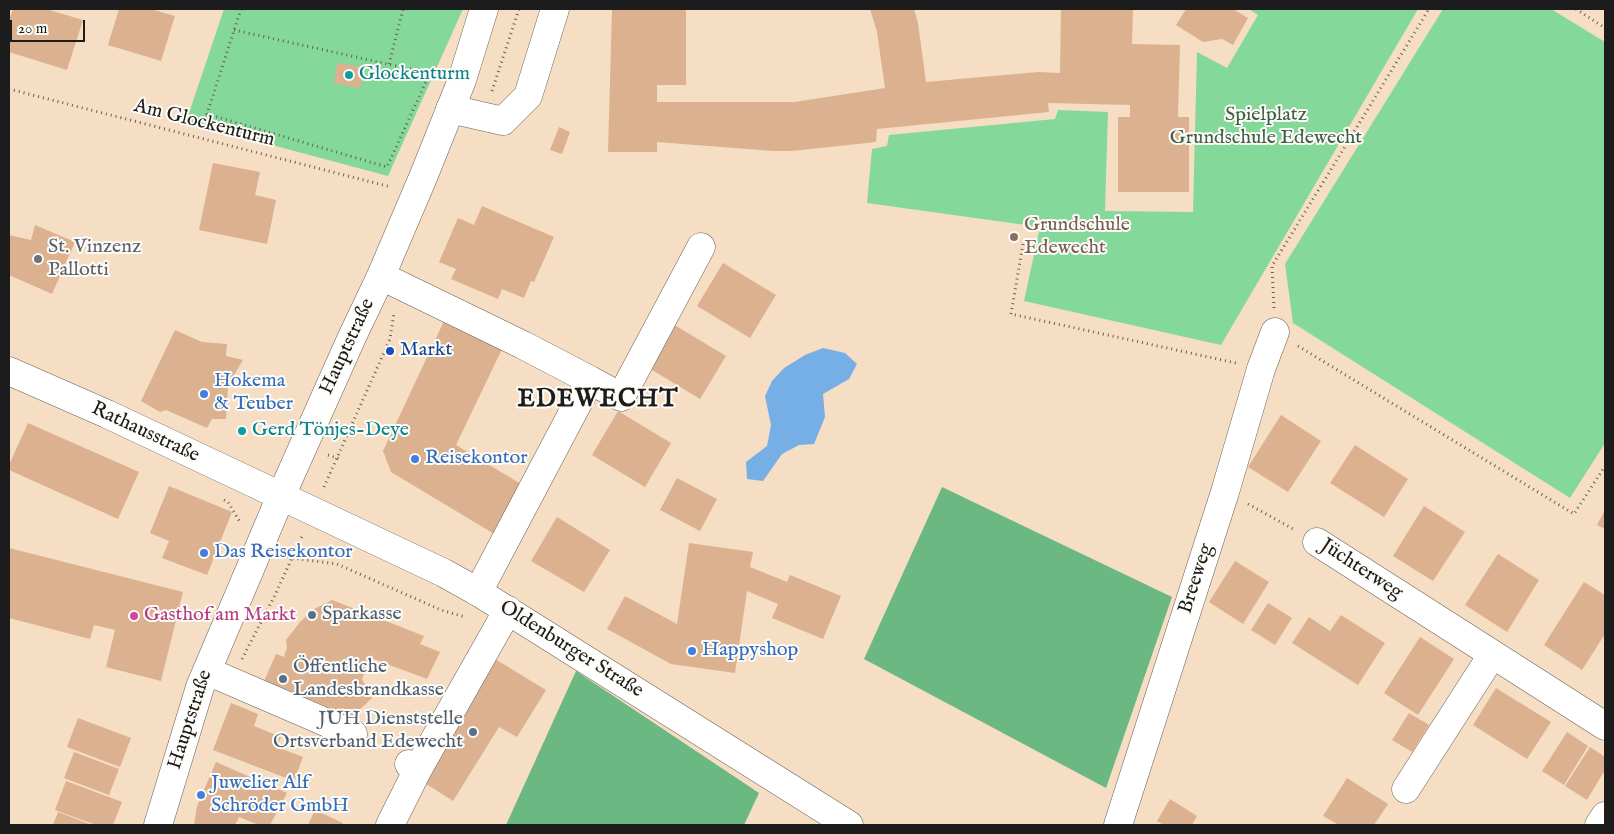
<!DOCTYPE html>
<html>
<head>
<meta charset="utf-8">
<style>
	body { margin:0 }
	#map { position:relative; width:1614px; height:834px; overflow:hidden; background:#f5dec4; font-family:"IM FELL English",serif }
	canvas { display:block }
	.frame { position:absolute; inset:0; border:10px solid #1c1c1c; pointer-events:none }
	.scale { position:absolute; left:10px; top:20px; width:75px; height:22px; box-sizing:border-box; border:2px solid #1c1c1c; border-top:0; padding-left:6px; font-size:15px; line-height:18px; white-space:nowrap; color:#1c1c1c; -webkit-text-stroke:4px #fdfcf7; paint-order:stroke }
</style>
</head>
<body>
<div id="map">
<canvas width="1614" height="834"></canvas>
<div class="frame"></div>
<div class="scale">20 m</div>
</div>
<script>
const ctx = document.querySelector('canvas').getContext('2d');
ctx.lineJoin = 'round';
function paint(path, color) { ctx.fillStyle = color; ctx.fill(path, 'evenodd'); }
const poly = rows => new Path2D(rows.map(r => 'M' + r).join(''));
function trace(path, color, width, dash) { ctx.strokeStyle = color; ctx.lineWidth = width; ctx.lineCap = dash ? 'butt' : 'round'; ctx.setLineDash(dash || []); ctx.stroke(path); }
function write(font, color, halo, rows, align = 'center') {
  ctx.font = font + ' "IM FELL English",serif'; ctx.lineWidth = 4; ctx.setLineDash([]); ctx.textBaseline = 'middle'; ctx.strokeStyle = halo; ctx.fillStyle = color; for (const [text, x, y, turn = 0] of rows) {
    ctx.save(); ctx.translate(x, y); ctx.rotate((+turn || 0) * Math.PI / 180); ctx.textAlign = isNaN(turn) ? turn : align; if (halo) ctx.strokeText(text, 0, 0); ctx.fillText(text, 0, 0); ctx.restore();
  }
}
paint(poly([
	[224,9,463,9,388,176,186,122],
	[1249,9,1418,9,1221,345,1024,301,1040,227,867,203,872,149,887,146,889,135,1055,119,1058,110,1108,112,1105,211,1193,212,1197,52,1227,68,1258,15],
	[1443,9,1551,9,1605,42,1605,443,1570,498,1293,323,1285,264]
]), '#84d89a');
paint(poly([
	[942,487,1172,597,1106,788,864,659],
	[576,671,759,793,744,825,506,825]
]), '#6bb882');
paint(poly([
	[823,348,845,353,857,364,849,379,823,394,825,417,814,444,799,445,782,454,763,481,747,479,746,462,767,446,771,425,765,396,772,381,784,368,805,355]
]), '#76aee6');
paint(poly([
	[13,9,46,9,83,20,67,70,9,52,9,21],
	[119,9,151,9,175,16,161,61,108,45],
	[612,9,686,9,686,85,657,85,657,102,795,102,885,88,877,32,870,9,914,9,918,23,926,82,1038,72,1060,73,1061,9,1133,9,1132,44,1180,45,1178,117,1189,117,1189,192,1118,192,1118,117,1130,117,1130,105,1048,103,1049,112,877,129,876,142,792,151,773,151,657,142,657,152,608,152],
	[1186,9,1233,9,1248,18,1233,45,1222,39,1203,42,1176,25],
	[337,63,364,67,360,88,334,83],
	[559,127,570,132,562,154,550,150],
	[213,163,260,172,255,195,276,200,267,244,199,230],
	[482,206,554,237,534,282,531,281,524,298,502,289,498,299,451,279,456,269,439,262,458,218,474,225],
	[35,225,75,242,52,294,9,275,9,235,31,240],
	[723,263,776,295,750,338,697,306],
	[445,319,503,347,456,445,526,487,496,535,391,472,383,451],
	[673,324,726,356,700,399,647,367],
	[175,330,202,342,227,344,226,356,243,360,228,385,226,419,212,419,207,428,166,410,160,412,141,401],
	[618,411,671,443,645,487,592,455],
	[1281,415,1321,441,1288,492,1248,467],
	[28,423,139,472,118,519,9,470,9,465],
	[1355,445,1408,479,1384,517,1330,483],
	[677,478,717,499,700,531,660,510],
	[169,486,232,512,207,575,162,558,169,541,150,533],
	[1424,506,1465,532,1433,581,1393,556],
	[1605,510,1605,529,1597,525],
	[557,517,610,550,584,592,531,561],
	[689,543,753,552,750,567,787,582,790,575,841,596,823,639,772,618,778,604,747,591,735,673,671,664,607,629,625,596,677,624],
	[9,548,183,592,161,681,106,667,115,630,94,625,90,639,9,618],
	[1498,554,1539,580,1507,632,1465,605],
	[1235,561,1269,582,1243,624,1209,602],
	[1584,582,1605,595,1605,634,1582,670,1544,645],
	[332,600,424,636,420,644,440,652,427,679,371,658,362,679,372,698,352,717,296,694,292,702,261,688,276,654,284,657,287,647,286,640,300,622,312,610],
	[1268,603,1292,618,1275,645,1251,630],
	[1341,615,1385,643,1358,685,1292,643,1309,617,1330,631],
	[1420,637,1454,659,1418,715,1384,693],
	[495,659,546,690,517,737,499,727,453,801,420,780],
	[1496,688,1551,722,1527,759,1473,725],
	[231,703,258,714,254,726,281,737,277,747,303,757,294,781,213,750],
	[1409,713,1429,725,1412,752,1392,740],
	[78,718,131,738,120,767,67,747],
	[1567,732,1588,746,1564,785,1542,771],
	[1590,747,1605,757,1605,770,1587,800,1565,786],
	[74,752,119,769,109,795,64,778],
	[216,762,287,793,270,825,259,825,239,817,235,825,194,825,197,806],
	[1347,778,1388,804,1374,825,1339,825,1323,816],
	[66,781,122,802,113,825,96,825,55,810],
	[1170,799,1197,816,1192,825,1164,825,1157,821],
	[315,810,343,823,342,825,308,825],
	[58,812,92,825,53,825]
]), '#dbb18f');
const minor = poly([
	[450,109,503,121,528,96,555,9],
	[381,276,523,345,590,380,478,592],
	[9,371,107,414,281,496],
	[590,380,621,397,701,247],
	[1317,542,1605,726],
	[207,671,353,734],
	[409,764,418,769,508,610],
	[1406,789,1492,655],
	[390,825,418,769],
	[1118,825,1225,492,1261,369,1275,332],
	[1599,825,1605,816]
]);
const major = poly([
	[281,496,444,573,478,592,849,825],
	[158,825,200,687,281,496,352,337,381,276,424,175,462,80,484,9]
]);
trace(minor, '#686057', 29);
trace(major, '#686057', 29);
trace(poly([
	[241,9,207,114,387,167,430,73],
	[1576,9,1605,28],
	[234,30,437,75],
	[389,64,403,9],
	[9,89,391,187],
	[492,91,519,9],
	[1023,244,1011,314,1236,363],
	[1274,308,1272,266,1429,9],
	[1298,346,1574,514,1605,466],
	[328,455,340,459],
	[324,487,390,339,394,313],
	[224,500,228,502,240,522],
	[1248,504,1295,530],
	[283,555,292,558,337,564,441,610,465,617],
	[242,659,275,595,303,534]
]), '#686057', 3, [1, 4]);
trace(minor, '#fff', 28);
trace(major, '#fff', 28);
for (const [x, y, r, color] of [
	[349,75,5,"#0f9aa8"],
	[1014,237,5,"#8d6e63"],
	[38,259,5,"#6b7280"],
	[390,351,5,"#1a4fb4"],
	[204,394,5,"#3f7fe0"],
	[242,431,5,"#0f9aa8"],
	[415,459,5,"#3f7fe0"],
	[204,553,5,"#3f7fe0"],
	[312,615,5,"#5c6f8a"],
	[134,616,5,"#d1479c"],
	[692,651,5,"#3f7fe0"],
	[283,679,5,"#5c6f8a"],
	[473,732,5,"#5c6f8a"],
	[201,795,5,"#3f7fe0"]
]) { const dot = new Path2D(); dot.arc(x, y, r, 0, 2 * Math.PI); ctx.fillStyle = color; ctx.fill(dot); trace(dot, '#fdfcf7', 2); }
write('20px', '#0d838f', '#fdfcf7', [
	["Glockenturm",359,75],
	["Gerd Tönjes-Deye",252,431]
], 'left');
write('20px', '#405e48', '#fdfcf7', [
	["Spielplatz",1266,116],
	["Grundschule Edewecht",1266,139]
]);
write('20px', '#1c1c1c', '#fdfcf7', [
	["Am Glockenturm",204,124,14],
	["Hauptstraße",348,347,-65],
	["Rathausstraße",145,433,25],
	["Jüchterweg",1361,570,33],
	["Breeweg",1197,579,-72],
	["Oldenburger Straße",571,650,32],
	["Hauptstraße",191,720,-72]
]);
write('20px', '#785e54', '#fdfcf7', [
	["Grundschule",1024,226],
	["Edewecht",1024,249]
], 'left');
write('20px', '#5b616d', '#fdfcf7', [
	["St. Vinzenz",48,248],
	["Pallotti",48,271]
], 'left');
write('20px', '#164399', '#fdfcf7', [
	["Markt",400,351]
], 'left');
write('20px', '#366cbe', '#fdfcf7', [
	["Hokema",214,382],
	["& Teuber",214,405],
	["Reisekontor",425,459],
	["Das Reisekontor",214,553],
	["Happyshop",702,651],
	["Juwelier Alf",211,784],
	["Schröder GmbH",211,807]
], 'left');
write('20px', '#4e5e75', '#fdfcf7', [
	["Sparkasse",322,615],
	["Öffentliche",293,668],
	["Landesbrandkasse",293,691],
	["JUH Dienststelle",463,720,"right"],
	["Ortsverband Edewecht",463,743,"right"]
], 'left');
write('20px', '#b23c85', '#fdfcf7', [
	["Gasthof am Markt",144,616]
], 'left');
ctx.letterSpacing = '1px';
write('bold 25px', '#1c1c1c', '#fdfcf7', [
	["EDEWECHT",598,401]
]);
ctx.letterSpacing = '0px';
</script>
</body>
</html>
